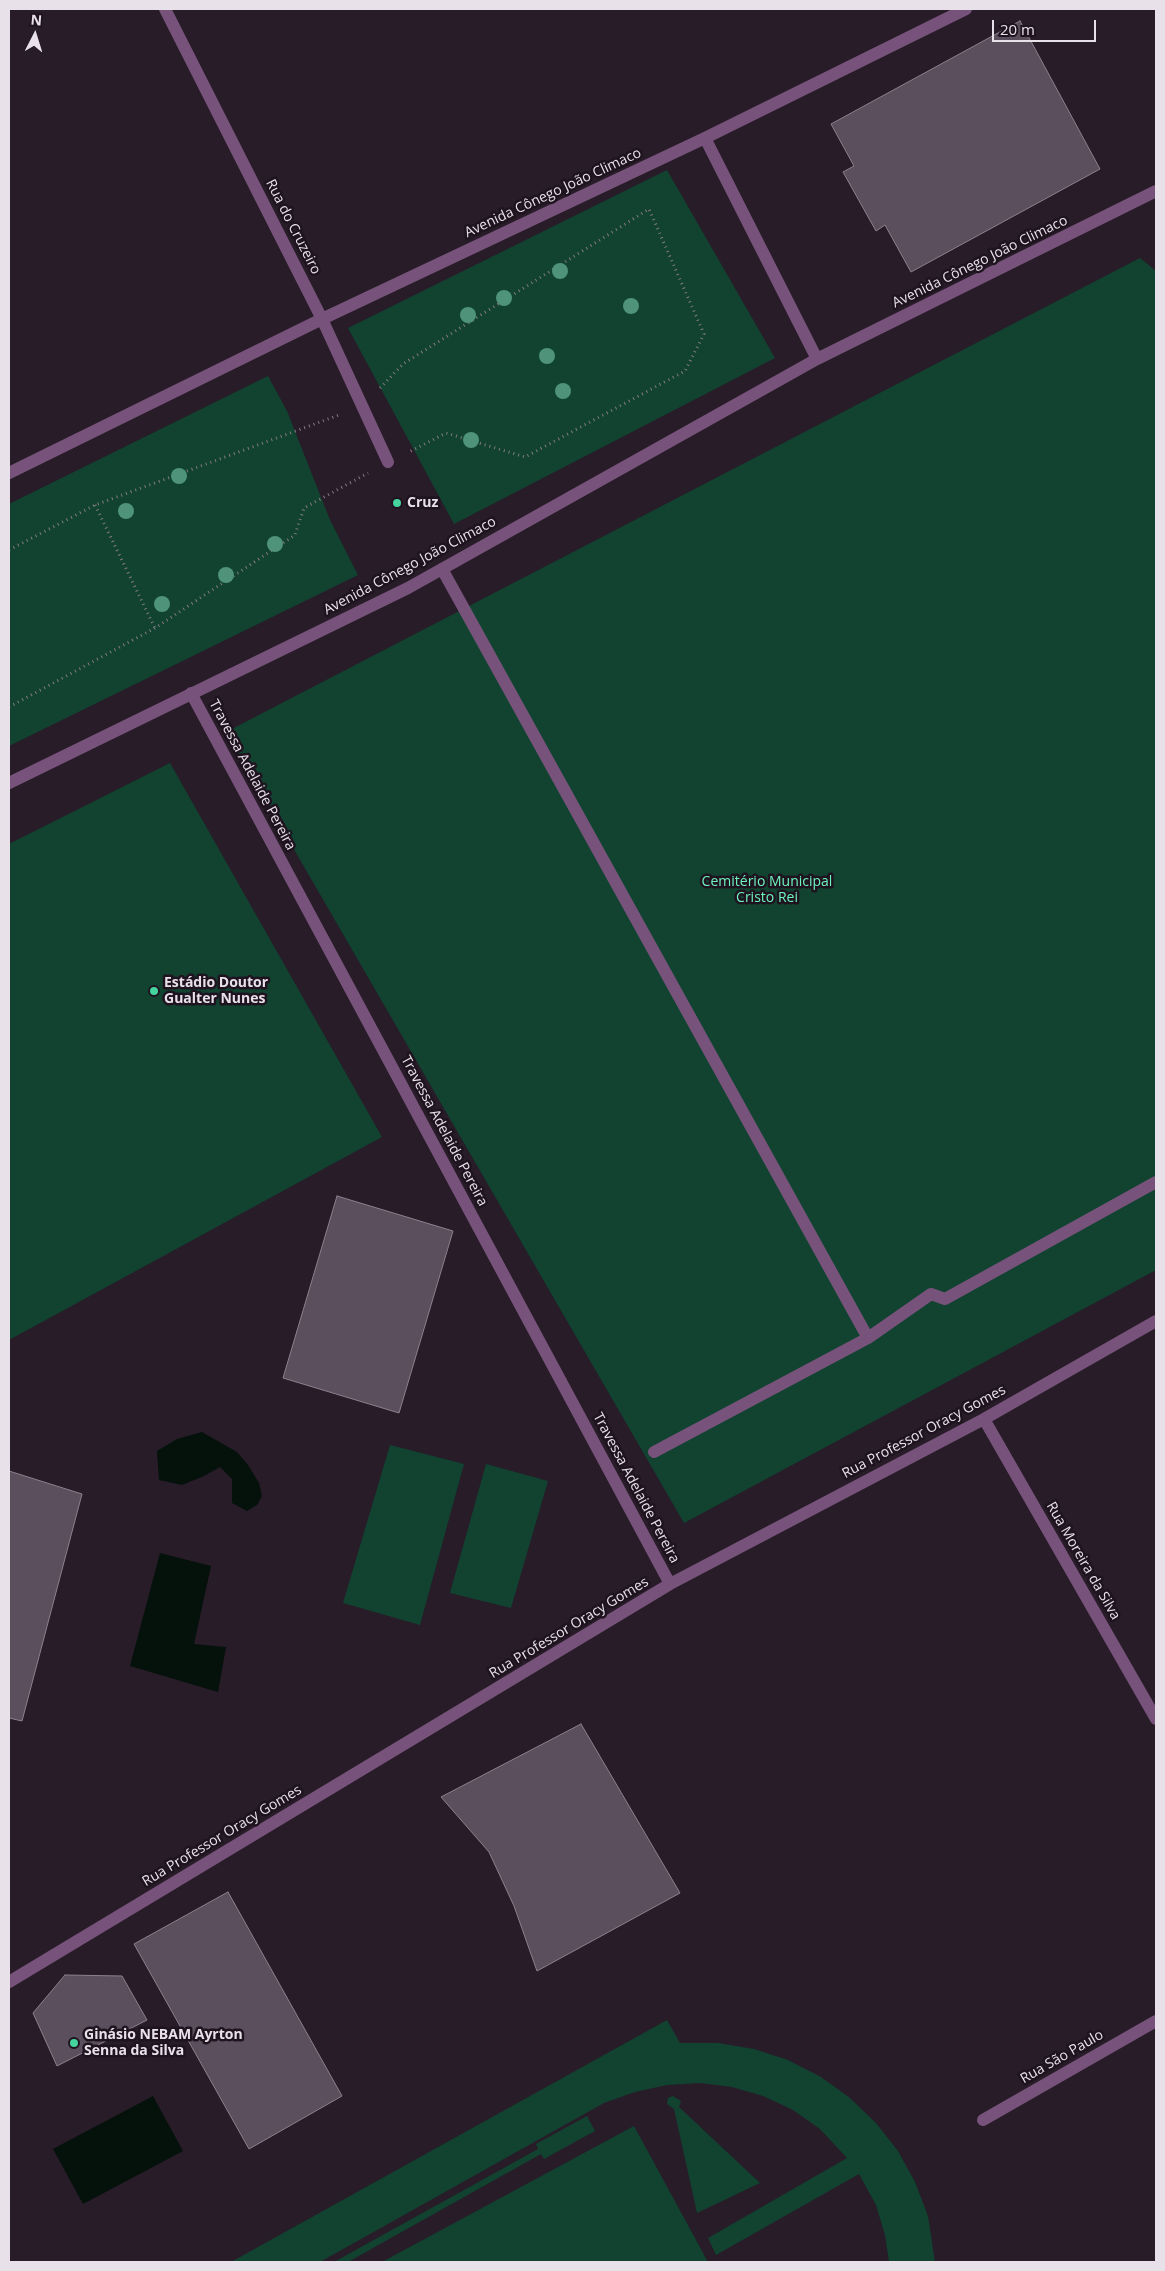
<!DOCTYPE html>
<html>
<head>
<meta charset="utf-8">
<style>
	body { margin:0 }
	#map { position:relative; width:1165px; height:2271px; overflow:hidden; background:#271c28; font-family:"Open Sans",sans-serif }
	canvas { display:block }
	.frame { position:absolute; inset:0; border:10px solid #e8e1e9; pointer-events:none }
	.north { position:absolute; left:10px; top:10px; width:50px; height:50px; -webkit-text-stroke:4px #1e131f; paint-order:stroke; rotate:5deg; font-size:14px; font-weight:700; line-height:20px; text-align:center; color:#e8e1e9 }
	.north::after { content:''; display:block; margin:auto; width:18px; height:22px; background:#e8e1e9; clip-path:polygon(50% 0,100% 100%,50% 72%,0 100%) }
	.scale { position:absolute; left:992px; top:20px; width:104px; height:22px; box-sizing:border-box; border:2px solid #e8e1e9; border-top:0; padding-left:6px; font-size:15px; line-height:18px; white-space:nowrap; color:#e8e1e9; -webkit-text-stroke:4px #1e131f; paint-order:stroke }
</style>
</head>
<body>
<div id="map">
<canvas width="1165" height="2271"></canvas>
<div class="frame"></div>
<div class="north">N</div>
<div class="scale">20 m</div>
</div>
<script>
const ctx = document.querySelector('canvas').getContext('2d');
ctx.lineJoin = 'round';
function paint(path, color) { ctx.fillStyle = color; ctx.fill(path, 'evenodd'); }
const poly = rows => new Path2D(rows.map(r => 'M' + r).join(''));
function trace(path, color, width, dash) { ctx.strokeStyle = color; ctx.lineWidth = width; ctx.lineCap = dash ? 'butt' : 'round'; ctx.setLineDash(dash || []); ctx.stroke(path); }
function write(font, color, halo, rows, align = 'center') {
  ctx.font = font + ' "Open Sans",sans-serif'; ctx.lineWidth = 5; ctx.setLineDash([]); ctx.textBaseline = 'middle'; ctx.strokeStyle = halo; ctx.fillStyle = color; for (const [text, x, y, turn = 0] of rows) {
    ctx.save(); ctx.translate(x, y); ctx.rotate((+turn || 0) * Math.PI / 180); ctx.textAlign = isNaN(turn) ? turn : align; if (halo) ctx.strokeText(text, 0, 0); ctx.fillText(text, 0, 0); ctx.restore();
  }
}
paint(poly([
	[667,170,775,358,454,524,348,328],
	[1140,258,1156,271,1156,1270,684,1523,226,732],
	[268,376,287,411,330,520,358,575,9,746,9,504],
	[170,763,382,1137,9,1340,9,844],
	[390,1445,464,1464,420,1625,343,1603],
	[486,1464,548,1481,511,1608,450,1593],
	[667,2020,680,2043,718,2043,754,2049,788,2060,821,2077,850,2098,876,2123,898,2151,915,2182,928,2216,935,2262,889,2262,885,2235,876,2205,859,2174,716,2255,708,2238,847,2158,820,2129,793,2110,763,2096,732,2087,700,2083,667,2085,635,2092,604,2103,320,2262,231,2262],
	[673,2096,681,2101,679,2107,760,2183,697,2213,674,2109,667,2104,668,2098],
	[587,2116,595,2131,544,2159,541,2154,348,2262,334,2262,538,2149,536,2144],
	[634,2126,708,2262,382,2262]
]), '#114330');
paint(poly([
	[202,1432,237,1452,248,1465,259,1483,262,1496,257,1505,247,1511,232,1503,232,1479,220,1467,204,1476,182,1485,159,1480,157,1451,177,1439],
	[160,1553,211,1566,194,1644,226,1647,218,1692,130,1666],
	[153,2096,183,2151,83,2204,53,2149]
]), '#05110b');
const building = poly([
	[1020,21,1100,169,911,272,885,225,876,231,843,172,854,166,831,124,1020,21],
	[337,1196,453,1231,399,1413,283,1378,337,1196],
	[9,1471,82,1494,22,1721,9,1718,9,1471],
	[581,1724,680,1893,537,1971,514,1906,489,1852,441,1797,581,1724],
	[228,1892,342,2096,249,2149,134,1944,228,1892],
	[65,1975,122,1976,147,2020,57,2066,33,2013,65,1975]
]);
paint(building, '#5c4f5d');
trace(building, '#8e808f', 1);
trace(poly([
	[380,388,403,364,649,209,704,334,685,371,525,457,446,433,409,452],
	[95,505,155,628],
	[9,550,95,505,339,415],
	[9,707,155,628,295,535,304,508,368,473]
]), '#837a84', 3, [1, 4]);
trace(poly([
	[442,569,868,1338],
	[654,1452,868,1338,931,1294,945,1299,1156,1182]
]), '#77527a', 12);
trace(poly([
	[165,9,322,319,388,462],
	[705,138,817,359],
	[9,473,322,319,705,138,966,9],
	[191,693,670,1584],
	[9,783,408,588,817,359,1156,191],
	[984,1419,1156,1719],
	[9,1982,670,1584,984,1419,1156,1321],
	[983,2120,1156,2021]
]), '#77527a', 12);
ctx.fillStyle = '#4e937a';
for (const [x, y] of [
	[560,271],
	[504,298],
	[631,306],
	[468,315],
	[547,356],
	[563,391],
	[471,440],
	[179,476],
	[126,511],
	[275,544],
	[226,575],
	[162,604]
]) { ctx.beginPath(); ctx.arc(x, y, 8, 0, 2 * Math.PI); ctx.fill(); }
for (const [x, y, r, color] of [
	[397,503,5,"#46d49e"],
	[154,991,5,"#46d49e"],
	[74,2043,5,"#46d49e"]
]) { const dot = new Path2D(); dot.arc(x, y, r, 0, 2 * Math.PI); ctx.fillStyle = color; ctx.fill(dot); trace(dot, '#1e131f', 2); }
write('14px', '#e8e1e9', '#1e131f', [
	["Avenida Cônego João Climaco",553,193,-25],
	["Rua do Cruzeiro",293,227,63],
	["Avenida Cônego João Climaco",980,262,-26],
	["Avenida Cônego João Climaco",410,566,-28],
	["Travessa Adelaide Pereira",252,775,62],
	["Travessa Adelaide Pereira",444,1131,62],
	["Rua Professor Oracy Gomes",924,1432,-28],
	["Travessa Adelaide Pereira",636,1488,62],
	["Rua Moreira da Silva",1083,1561,60],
	["Rua Professor Oracy Gomes",569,1628,-31],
	["Rua Professor Oracy Gomes",222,1836,-31],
	["Rua São Paulo",1062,2057,-30]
]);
write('bold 14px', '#e8e1e9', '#1e131f', [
	["Cruz",407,503],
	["Estádio Doutor",164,983],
	["Gualter Nunes",164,999],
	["Ginásio NEBAM Ayrton",84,2035],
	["Senna da Silva",84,2051]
], 'left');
write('14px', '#6ef5be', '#1e131f', [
	["Cemitério Municipal",767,882],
	["Cristo Rei",767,898]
]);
</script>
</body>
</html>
